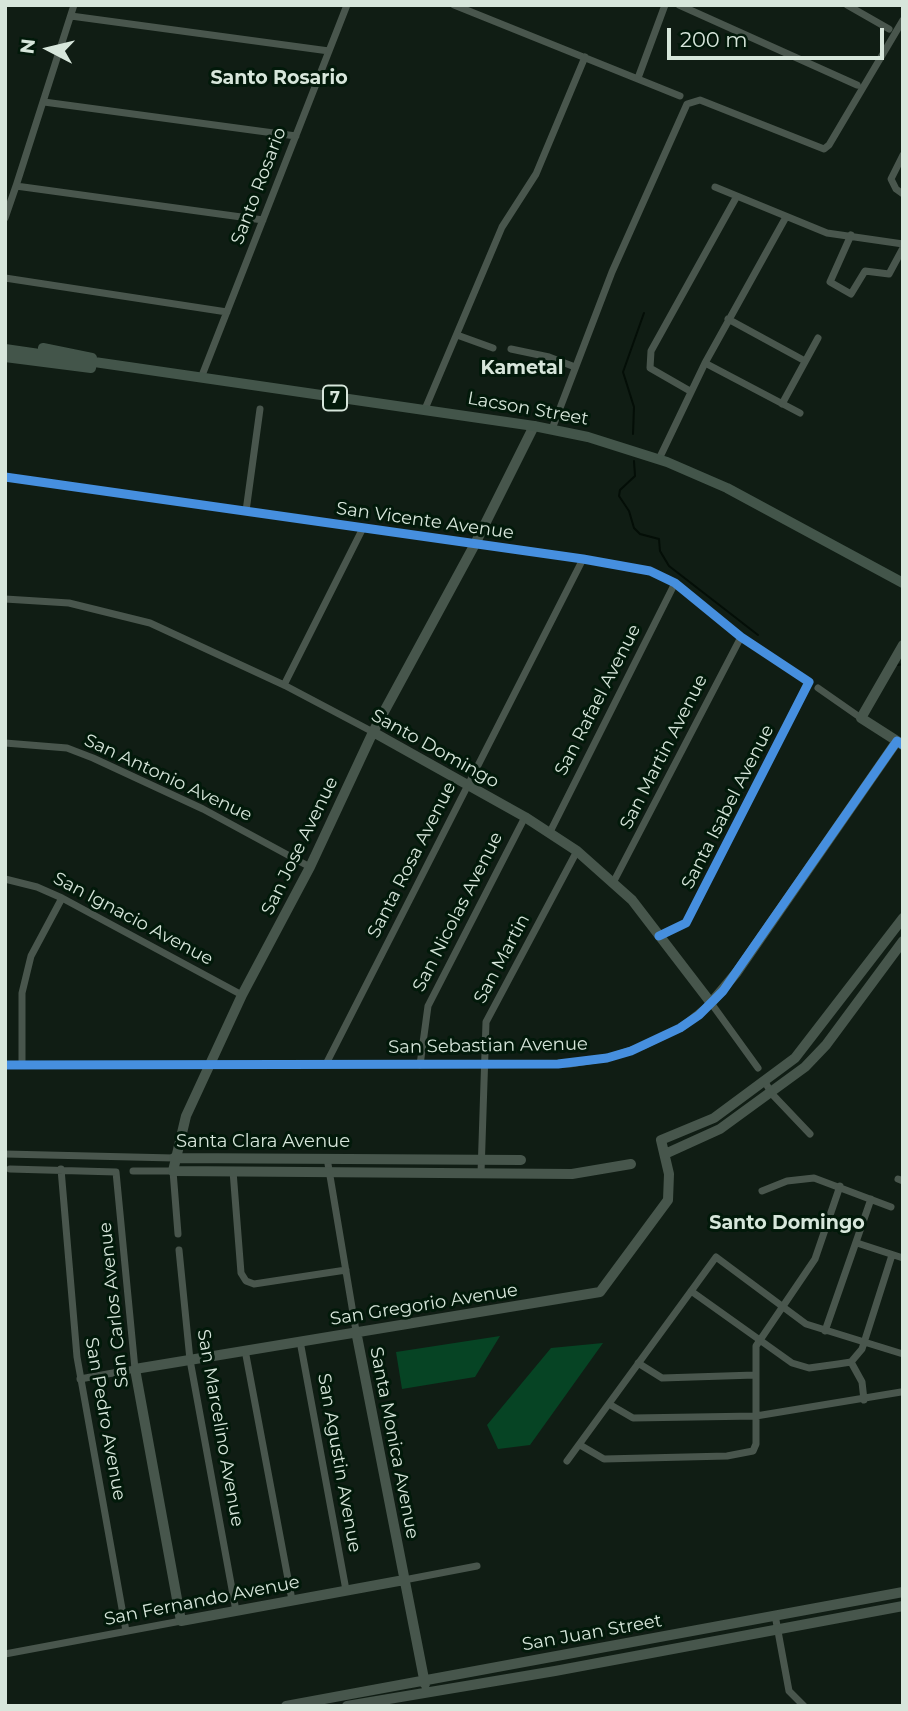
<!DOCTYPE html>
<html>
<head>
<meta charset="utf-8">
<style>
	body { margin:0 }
	#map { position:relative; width:908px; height:1711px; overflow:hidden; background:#101d14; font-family:Montserrat,sans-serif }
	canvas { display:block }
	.frame { position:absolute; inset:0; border:7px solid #d7e6db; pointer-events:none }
	.north { position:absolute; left:14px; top:14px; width:70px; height:70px; -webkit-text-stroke:5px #02190a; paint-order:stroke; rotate:277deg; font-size:19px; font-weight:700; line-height:28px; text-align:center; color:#d7e6db }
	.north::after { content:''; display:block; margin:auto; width:24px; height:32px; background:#d7e6db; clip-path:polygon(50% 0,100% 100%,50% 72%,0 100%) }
	.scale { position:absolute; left:667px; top:28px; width:217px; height:32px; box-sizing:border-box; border:4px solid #d7e6db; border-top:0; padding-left:9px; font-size:21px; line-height:24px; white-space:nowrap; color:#d7e6db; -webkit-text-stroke:5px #02190a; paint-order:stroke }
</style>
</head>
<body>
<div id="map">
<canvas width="908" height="1711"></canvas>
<div class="frame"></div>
<div class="north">N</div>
<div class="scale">200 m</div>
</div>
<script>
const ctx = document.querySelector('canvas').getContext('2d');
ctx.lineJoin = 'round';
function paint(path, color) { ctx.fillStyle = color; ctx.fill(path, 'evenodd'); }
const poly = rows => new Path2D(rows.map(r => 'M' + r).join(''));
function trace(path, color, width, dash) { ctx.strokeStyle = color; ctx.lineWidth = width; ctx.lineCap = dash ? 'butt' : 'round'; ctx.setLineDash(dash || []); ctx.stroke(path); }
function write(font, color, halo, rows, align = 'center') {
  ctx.font = font + ' Montserrat,sans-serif'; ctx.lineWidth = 6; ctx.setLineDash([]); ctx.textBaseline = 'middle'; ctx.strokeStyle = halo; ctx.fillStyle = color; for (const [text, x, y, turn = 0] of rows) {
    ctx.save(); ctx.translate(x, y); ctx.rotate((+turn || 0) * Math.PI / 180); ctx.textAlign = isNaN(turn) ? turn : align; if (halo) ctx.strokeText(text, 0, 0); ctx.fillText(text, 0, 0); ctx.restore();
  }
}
paint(poly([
	[500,1336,475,1377,402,1389,396,1352],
	[603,1343,530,1445,498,1449,487,1425,551,1348]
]), '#064424');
trace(poly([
	[633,434,634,407,623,372,644,313],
	[634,461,635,476,620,490,619,496,629,511,634,528,640,534,659,539,660,551,669,566,758,635],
	[898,665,903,664]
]), '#040e07', 2);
trace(poly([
	[74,5,16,186,263,220],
	[454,5,680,96],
	[679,5,857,85],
	[847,5,889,29],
	[71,16,329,51],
	[638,78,665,5],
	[44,102,296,136],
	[903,155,891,179,896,189,903,194],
	[715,187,827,233,903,244],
	[5,218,16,186],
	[851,235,830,282,851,294,865,271,889,274,903,248],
	[5,278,227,312],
	[728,319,805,361],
	[457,335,493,348],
	[511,349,549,357,575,367],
	[705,363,800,413],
	[201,378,347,5],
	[690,391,650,368,651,351,737,196],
	[782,404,818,338],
	[425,409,502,227,536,174,585,57],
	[552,429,612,272,687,104,700,100,824,149,829,145,903,20],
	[659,459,705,363,786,217],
	[5,477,583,559,650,571,675,583,741,637,809,682,686,923,659,936],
	[246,511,260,409],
	[5,599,69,603,150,623,284,685,373,732],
	[284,685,363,528],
	[818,688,861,718],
	[5,743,67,748,93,758,203,809,310,867],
	[550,832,675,583],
	[5,879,37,887,62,898,242,995],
	[614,881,741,637],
	[326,1064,583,559],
	[5,1065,570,1064,607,1058,643,1046,680,1028,711,1003,758,1068],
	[22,1065,22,993,31,956,62,898],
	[420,1065,428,1006,525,817],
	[765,1082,772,1094,810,1134],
	[5,1154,174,1158],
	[327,1158,356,1331],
	[10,1169,116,1172,135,1369,80,1379],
	[61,1169,77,1357,126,1631],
	[133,1171,173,1171,178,1234],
	[233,1171,241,1273,246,1281,254,1284,346,1270],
	[481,1173,486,1022,577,851],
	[898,1179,903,1181],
	[762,1191,787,1181,814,1178,891,1207],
	[857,1243,903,1258],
	[179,1250,190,1360,236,1611],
	[691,1291,792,1363,809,1368,838,1364,851,1362,862,1349,892,1255],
	[825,1331,871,1199],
	[300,1341,346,1590],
	[245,1350,292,1600],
	[851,1362,862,1382,864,1400],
	[638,1363,662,1378,755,1375],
	[609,1404,633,1418,756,1416,901,1392],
	[580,1445,604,1459,727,1456,753,1451,756,1444,756,1346,815,1259,840,1186],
	[567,1461,716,1257,806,1324,903,1354],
	[404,1580,477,1566],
	[775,1615,789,1691,804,1706],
	[5,1654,181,1621]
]), '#49564d', 7);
trace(poly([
	[534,426,475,544,373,732,310,867,242,995,186,1116,173,1171,572,1174,631,1164],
	[373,732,525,817,577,851,632,900,711,1003,737,972,897,741,903,745],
	[897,741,861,718,903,645],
	[665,1154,720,1129,805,1067,826,1045,903,941],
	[174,1158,521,1160],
	[356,1331,425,1684],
	[404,1580,181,1621,135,1369,600,1292,668,1200,669,1174,661,1140,714,1118,795,1058,903,918],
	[286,1706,903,1592],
	[347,1706,555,1671,903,1606]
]), '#47564c', 10);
trace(poly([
	[43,348,92,358],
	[5,349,534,426,588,437,667,462,727,488,903,583],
	[5,357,91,368]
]), '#43554a', 10);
trace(poly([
	[5,477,583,559,650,571,675,583,741,637,809,682,686,923,659,936],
	[5,1065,558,1064,607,1058,631,1051,680,1028,699,1015,723,991,897,741,903,745]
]), '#468fdf', 9);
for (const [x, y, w] of [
	[335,398,24]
]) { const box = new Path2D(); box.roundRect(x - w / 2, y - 12.5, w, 25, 5); ctx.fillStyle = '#02190a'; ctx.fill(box); trace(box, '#d7e6db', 2); }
write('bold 16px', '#d7e6db', null, [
	["7",335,398]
]);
write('18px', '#d7e6db', '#02190a', [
	["Santo Rosario",259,186,-69],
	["Lacson Street",528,409,10],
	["San Vicente Avenue",425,521,8],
	["San Rafael Avenue",598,700,-63],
	["Santo Domingo",435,749,29],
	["San Martin Avenue",664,752,-63],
	["San Antonio Avenue",168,778,25],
	["Santa Isabel Avenue",728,807,-63],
	["San Jose Avenue",300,846,-64],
	["Santa Rosa Avenue",412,860,-63],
	["San Nicolas Avenue",458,912,-63],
	["San Ignacio Avenue",133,919,28],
	["San Martin",502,959,-62],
	["San Sebastian Avenue",488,1046,-1],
	["Santa Clara Avenue",263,1142],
	["San Carlos Avenue",114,1305,-96],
	["San Gregorio Avenue",424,1305,-9],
	["San Pedro Avenue",105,1419,80],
	["San Marcelino Avenue",220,1428,80],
	["Santa Monica Avenue",394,1443,79],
	["San Agustin Avenue",339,1463,80],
	["San Fernando Avenue",202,1601,-11],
	["San Juan Street",592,1633,-10]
]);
write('bold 19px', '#d7e6db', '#02190a', [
	["Santo Rosario",279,78],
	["Kametal",522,368],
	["Santo Domingo",787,1223]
]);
</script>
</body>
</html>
